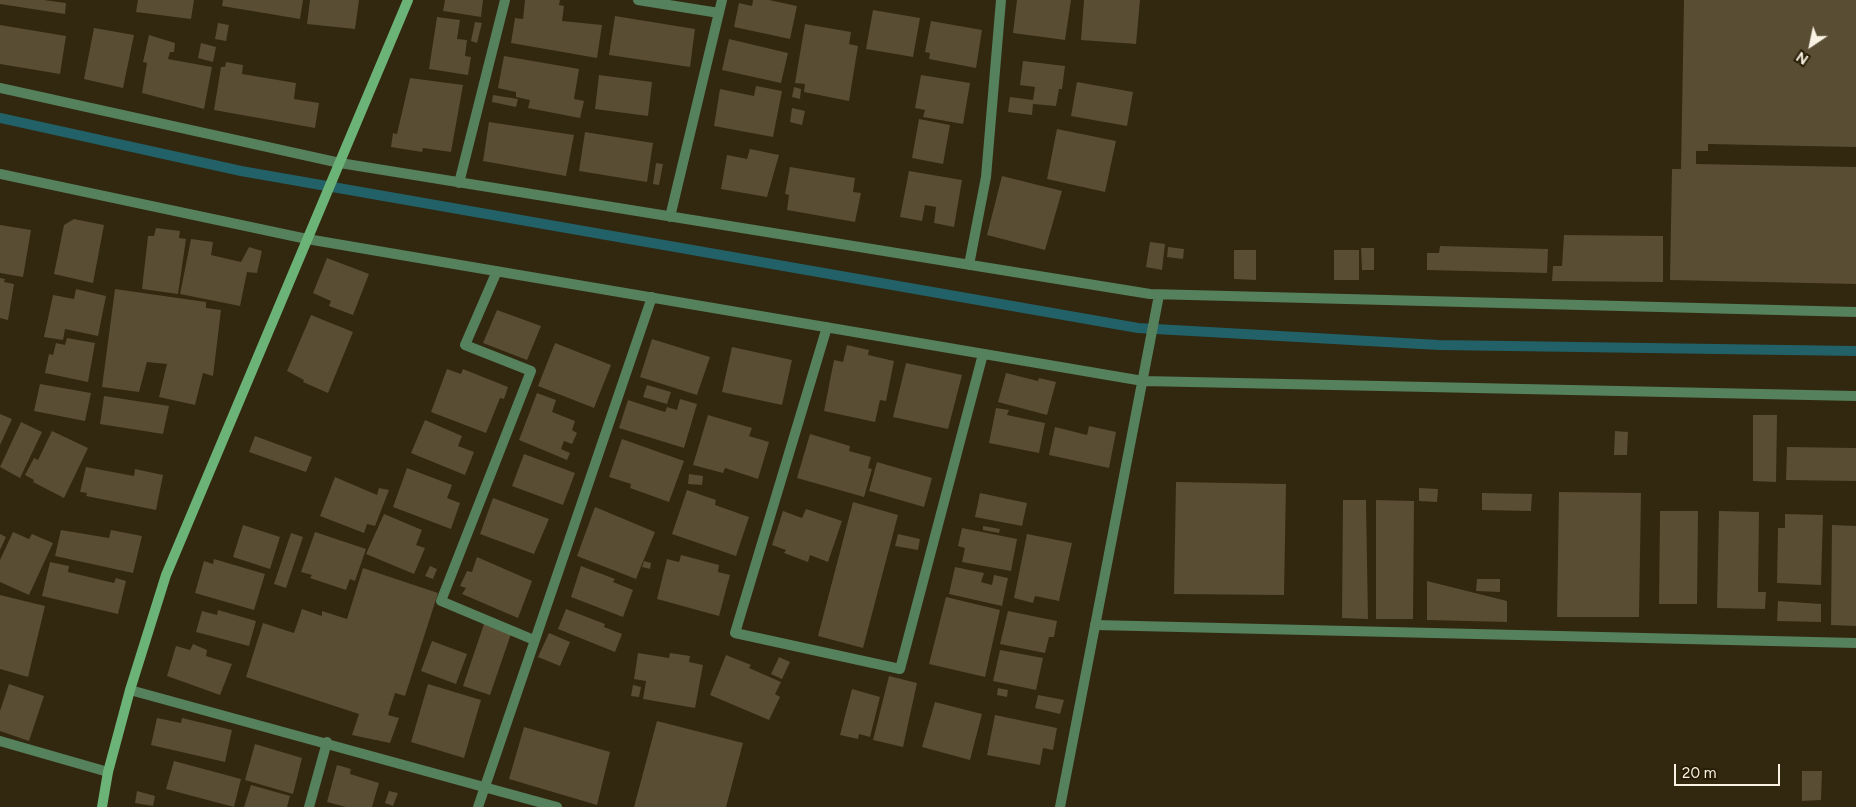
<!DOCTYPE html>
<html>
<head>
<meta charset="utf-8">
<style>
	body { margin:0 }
	#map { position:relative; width:1856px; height:807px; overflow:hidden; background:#32270f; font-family:Figtree,sans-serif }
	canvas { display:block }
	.north { position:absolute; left:1786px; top:20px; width:50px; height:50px; -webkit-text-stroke:4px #281d05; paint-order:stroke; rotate:214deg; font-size:14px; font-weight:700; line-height:20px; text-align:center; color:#f9f2e3 }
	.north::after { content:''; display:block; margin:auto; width:18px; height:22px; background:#f9f2e3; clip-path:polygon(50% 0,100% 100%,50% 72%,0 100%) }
	.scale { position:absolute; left:1674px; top:764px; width:106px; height:22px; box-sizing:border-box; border:2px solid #f9f2e3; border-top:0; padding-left:6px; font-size:15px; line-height:18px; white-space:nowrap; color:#f9f2e3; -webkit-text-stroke:4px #281d05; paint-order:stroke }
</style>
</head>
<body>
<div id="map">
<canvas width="1856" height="807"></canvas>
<div class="north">N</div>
<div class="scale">20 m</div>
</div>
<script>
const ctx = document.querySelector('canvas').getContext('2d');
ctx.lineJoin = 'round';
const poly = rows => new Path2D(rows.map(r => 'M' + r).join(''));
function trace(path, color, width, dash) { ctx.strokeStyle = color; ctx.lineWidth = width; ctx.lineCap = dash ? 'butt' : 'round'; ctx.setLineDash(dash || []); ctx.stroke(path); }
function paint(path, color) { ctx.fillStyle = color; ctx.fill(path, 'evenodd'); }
trace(poly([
	[0,118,241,171,1138,328,1439,345,1856,351]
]), '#216167', 10);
paint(poly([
	[0,0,44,0,66,3,65,14,0,4],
	[138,0,194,0,191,19,136,12],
	[223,0,303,0,300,19,222,6],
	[310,0,359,0,355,29,307,24],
	[445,0,483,0,481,17,443,11],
	[525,0,560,0,559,5,564,6,562,21,602,25,597,58,511,43,515,18,523,19],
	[753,0,769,0,797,6,790,39,734,27,739,3,752,6],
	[1017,0,1071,0,1065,40,1013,33],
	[1084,0,1140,0,1136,44,1081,40],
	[1684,0,1856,0,1856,147,1708,144,1708,151,1696,151,1696,164,1856,167,1856,284,1670,280,1672,169,1681,169],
	[873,10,920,18,913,57,866,49],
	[615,16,695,29,690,67,609,55],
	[437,17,460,20,457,39,467,40,465,56,471,57,468,75,429,69],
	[931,21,982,30,976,68,929,59,930,53,925,52],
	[475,22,482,23,477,43,471,41],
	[218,23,229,25,226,41,215,39],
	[805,24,851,32,849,44,858,46,849,101,804,92,805,84,795,83],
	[0,25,66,36,60,74,0,64],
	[94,28,134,35,123,88,84,79],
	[149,35,175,43,174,52,170,52,168,59,212,67,204,109,142,93,147,63,143,62],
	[729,39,788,53,781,83,722,70],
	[201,43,216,47,213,62,198,58],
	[504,56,579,69,574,99,584,101,580,118,528,108,530,100,516,97,516,92,498,88],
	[1023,61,1065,66,1062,89,1059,89,1056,106,1033,104,1032,115,1008,112,1010,97,1033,100,1035,87,1020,85],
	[226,62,243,65,242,74,296,83,294,99,319,103,315,128,214,110,221,67,225,67],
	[599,75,652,82,648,116,595,109],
	[921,75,970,83,963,124,923,117,925,110,915,108],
	[410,78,463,85,451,152,423,148,422,152,391,147,393,133,397,134],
	[1077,82,1133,92,1127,126,1071,116],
	[756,86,782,91,773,137,714,126,720,89,754,96],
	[794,87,801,89,800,99,792,97],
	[493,95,518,99,516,107,492,102],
	[792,108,805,111,802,125,790,122],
	[919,119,950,125,943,164,912,158],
	[489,122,574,135,566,176,483,161],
	[1057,129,1116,141,1105,192,1047,179],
	[585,132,653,143,647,182,579,171],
	[750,149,779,155,767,197,721,189,727,155,747,159],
	[656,163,663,164,659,185,653,184],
	[790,167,855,178,853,192,861,193,855,222,787,210,789,195,785,194],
	[909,171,962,180,954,227,934,223,936,207,925,205,922,221,900,217],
	[1002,176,1062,191,1045,250,987,235],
	[74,219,104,225,93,283,54,274,64,225],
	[0,225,31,230,23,277,0,273],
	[156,228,180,231,179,238,186,239,178,294,142,289,148,236,154,236],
	[1564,235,1663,236,1663,282,1552,281,1553,266,1562,266],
	[191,239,213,242,211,255,241,262,249,247,262,251,257,273,247,272,240,306,180,294],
	[1150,242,1165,244,1162,270,1146,267],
	[1440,246,1548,249,1547,273,1427,270,1427,253,1439,253],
	[1168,247,1184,249,1183,259,1167,257],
	[1361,248,1374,248,1374,270,1362,270],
	[1234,250,1256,250,1256,280,1234,279],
	[1334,250,1359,250,1359,280,1334,280],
	[327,258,369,274,353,315,329,306,331,301,313,293],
	[0,278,5,279,4,282,14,284,8,320,0,318],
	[76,289,106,296,98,336,65,329,63,340,44,337,53,295,74,299],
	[115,289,206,302,206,308,221,310,213,376,203,373,195,405,159,397,167,364,147,362,139,392,102,387],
	[497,310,541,326,527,360,483,343],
	[311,315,353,332,328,393,303,382,304,380,287,371],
	[67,338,95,343,88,382,45,373,49,354,53,355,56,343,65,345],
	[652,339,710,357,697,395,640,377],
	[555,343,611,365,594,408,538,386],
	[847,345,869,350,868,355,894,361,886,401,880,400,875,422,824,411,834,360,843,362],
	[732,347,792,360,782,405,722,392],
	[906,363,962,375,948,429,893,417],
	[447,369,461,374,463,369,508,387,504,399,500,398,486,433,431,412],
	[1006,373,1038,381,1039,378,1056,382,1047,415,998,402],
	[40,384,91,393,85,421,34,411],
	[647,385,671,392,667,404,643,397],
	[537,393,556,400,552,412,575,421,572,430,577,433,572,444,564,441,561,449,570,453,567,460,519,440],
	[104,396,169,406,163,434,100,424],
	[680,399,697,404,684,448,619,428,628,400,665,412,667,407,677,410],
	[996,408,1009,410,1007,415,1045,423,1039,453,989,443],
	[0,414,12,419,0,445],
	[708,415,752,428,749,436,769,442,758,479,725,468,723,473,693,465],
	[1753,415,1777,415,1776,482,1753,481],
	[425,420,462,436,458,446,474,452,465,475,411,453],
	[21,422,42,432,20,478,0,467],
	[1089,426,1116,432,1109,468,1049,455,1055,427,1087,435],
	[52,431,88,448,64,498,33,482,34,480,25,475,34,458,38,460],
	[1615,431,1628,432,1627,455,1614,455],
	[810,434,850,446,849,451,871,457,868,468,872,469,864,497,797,478],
	[255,436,312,457,306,472,249,452],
	[622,439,684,461,669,502,630,488,631,484,609,477],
	[1787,447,1856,448,1856,481,1786,480],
	[524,454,575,473,563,505,512,486],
	[877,462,932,478,924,507,869,491],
	[86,467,134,476,135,469,163,475,156,510,86,496,87,493,80,492],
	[407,468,452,485,447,498,460,503,451,529,393,507],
	[689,474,703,476,702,485,688,484],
	[335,477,377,495,379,488,389,490,375,526,367,524,364,533,320,516],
	[1176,482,1286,484,1284,595,1174,594],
	[1419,488,1438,489,1437,502,1419,501],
	[687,490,716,500,715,505,749,517,736,556,672,534],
	[1559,492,1641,493,1639,617,1557,617],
	[980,493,1027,503,1022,526,975,517],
	[1482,493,1532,494,1531,511,1482,510],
	[493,498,549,519,534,554,480,534],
	[1343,500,1366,500,1368,619,1342,618],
	[1376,500,1414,501,1413,619,1376,619],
	[853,502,898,515,863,648,818,636],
	[595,507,655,532,636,579,577,556],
	[806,509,842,521,828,562,810,555,808,562,784,553,786,550,772,545,783,511,802,518],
	[1660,511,1698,511,1697,604,1659,604],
	[1719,511,1759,512,1758,592,1766,592,1765,609,1717,608],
	[384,514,422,530,416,545,425,548,414,574,366,554],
	[1785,514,1823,515,1821,585,1777,583,1778,528,1785,528],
	[243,525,280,537,270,569,233,557],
	[1832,525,1856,526,1856,626,1831,625],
	[983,526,1000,529,999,533,983,530],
	[962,528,1017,539,1011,571,962,562,965,548,958,546],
	[61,530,109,538,111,530,142,536,133,573,55,556],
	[13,532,29,539,32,534,53,543,29,595,0,582,0,560],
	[315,532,366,549,355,581,350,579,346,590,310,578,312,575,301,572],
	[291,533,303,537,286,588,274,584],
	[0,534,6,537,0,550],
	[898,534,920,539,918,550,895,546],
	[1027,534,1072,543,1059,601,1035,596,1033,603,1014,598],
	[681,555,719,565,718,572,730,575,719,616,657,599,667,559,679,562],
	[477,557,532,581,518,618,462,594,466,588,460,586,467,571,472,572],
	[214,559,265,574,254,610,195,593,204,561,213,564],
	[644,561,651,563,650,569,642,567],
	[50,562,69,566,68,572,114,583,116,578,126,581,118,614,42,596],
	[430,566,437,569,433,579,425,576],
	[581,566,615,579,613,582,633,590,623,617,571,597],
	[955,567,984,573,981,582,992,585,994,575,1008,578,1002,606,949,594],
	[363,568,438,593,405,696,395,693,388,715,399,718,390,743,352,735,359,714,246,677,263,623,294,633,302,609,322,616,322,611,347,619],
	[1477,579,1500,579,1500,592,1476,591],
	[1427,581,1507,601,1507,622,1427,620],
	[0,595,45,606,28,677,0,669],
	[946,597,1000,610,985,677,929,664],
	[1778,601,1821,604,1821,622,1777,621],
	[566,609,605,624,604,627,622,634,615,652,558,629],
	[218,610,256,621,249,646,196,632,202,611,217,615],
	[1008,611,1057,621,1054,637,1049,637,1045,653,1000,644],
	[485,621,512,631,490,695,463,686],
	[549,633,570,642,560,666,538,657],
	[432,641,467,654,456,684,421,671],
	[193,644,207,650,206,656,232,664,220,695,167,676,176,646,190,650],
	[1000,650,1043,658,1036,690,993,681],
	[638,653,669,658,670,653,690,656,689,662,703,665,695,708,643,699,646,681,634,679],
	[726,655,751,665,749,668,781,682,775,694,780,697,769,720,710,695],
	[779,657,790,662,782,679,771,674],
	[889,676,917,683,903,747,873,740],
	[9,684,44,696,29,741,0,731,0,711],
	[428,684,481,700,464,758,411,742],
	[633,685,641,687,639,697,631,696],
	[998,688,1008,690,1007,697,997,695],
	[852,689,880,697,870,737,859,734,858,739,840,735],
	[1038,695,1064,700,1060,714,1035,708],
	[935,702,982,714,970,760,922,747],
	[995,715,1057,728,1053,750,1043,748,1040,765,987,755],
	[157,718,181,723,182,718,232,730,225,762,151,745],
	[657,721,743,743,726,807,634,807],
	[524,727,610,752,597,805,509,779],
	[255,744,302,758,293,794,245,780],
	[174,761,241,779,234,807,166,789],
	[337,765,351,769,350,774,379,783,372,807,346,807,327,802],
	[1802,771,1822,771,1821,800,1802,801],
	[251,785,290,796,287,807,244,807],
	[137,791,155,796,153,806,135,803],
	[389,791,398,793,393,806,385,803]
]), '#594d34');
trace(poly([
	[1095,625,1856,643]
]), '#55815c', 10);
trace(poly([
	[638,0,719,13],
	[0,88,340,163,1150,294,1856,312],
	[0,174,307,239,1143,381,1856,396],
	[459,183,505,0],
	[670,217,722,0],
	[969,265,986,177,1001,0],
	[497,271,465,345,531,371,441,601,534,640],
	[827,327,735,633,900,669,983,354],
	[130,690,557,807],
	[0,741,108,772],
	[309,807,327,742],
	[478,807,652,297],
	[1060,807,1159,295]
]), '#55815c', 10);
trace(poly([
	[102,807,108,772,130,690,166,575,408,0]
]), '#6bb377', 10);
</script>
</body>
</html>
